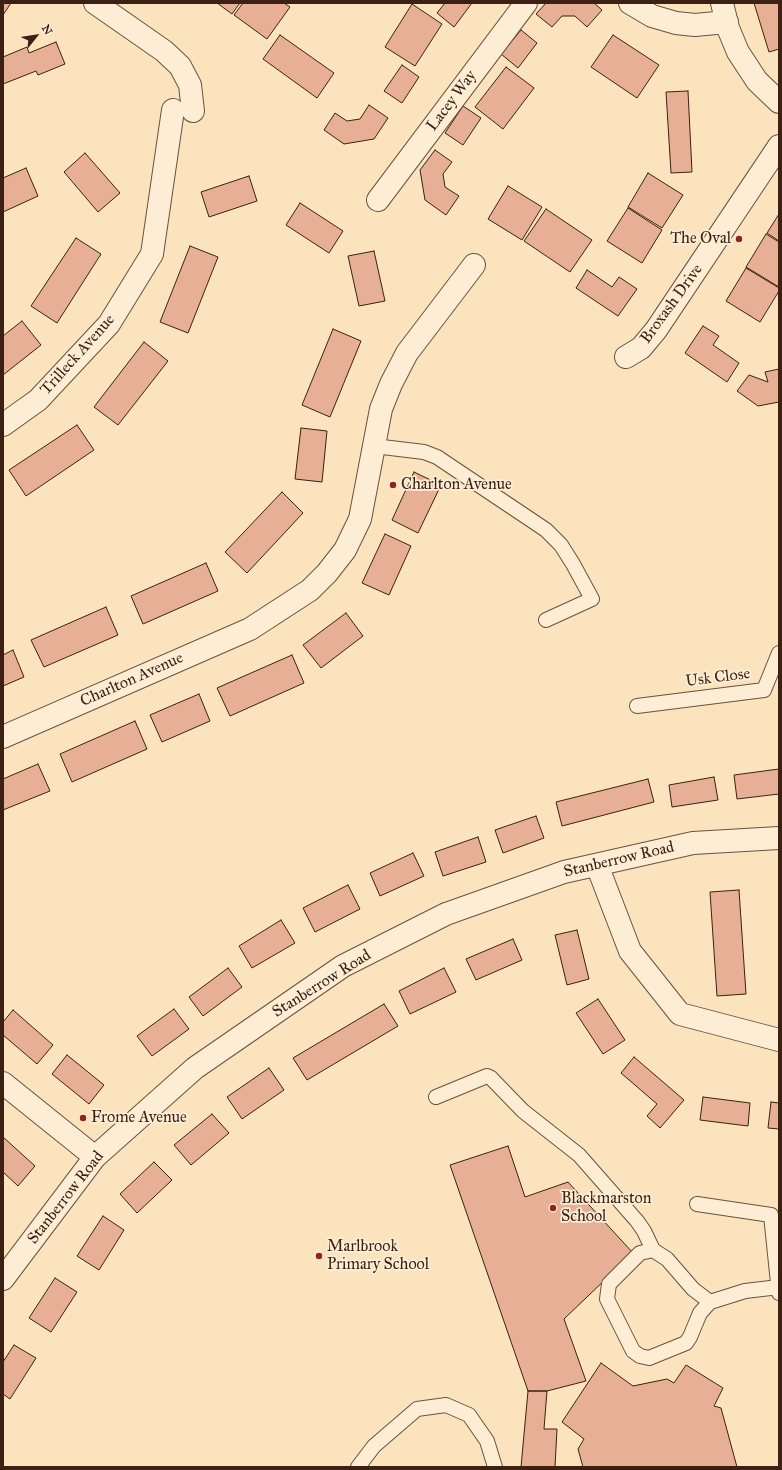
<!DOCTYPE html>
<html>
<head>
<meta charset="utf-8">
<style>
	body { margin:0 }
	#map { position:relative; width:782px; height:1470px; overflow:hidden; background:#fbe3bd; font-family:"IM FELL Great Primer",serif }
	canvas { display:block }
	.frame { position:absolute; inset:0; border:4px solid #3c2014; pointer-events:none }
	.north { position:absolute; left:16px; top:16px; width:40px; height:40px; -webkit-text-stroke:3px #fcedd4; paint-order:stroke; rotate:60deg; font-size:11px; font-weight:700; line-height:16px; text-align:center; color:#3c2014 }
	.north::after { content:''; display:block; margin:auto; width:14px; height:18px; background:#3c2014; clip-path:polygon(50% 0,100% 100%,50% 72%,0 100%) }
</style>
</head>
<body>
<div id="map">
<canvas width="782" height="1470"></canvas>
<div class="frame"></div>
<div class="north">N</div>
</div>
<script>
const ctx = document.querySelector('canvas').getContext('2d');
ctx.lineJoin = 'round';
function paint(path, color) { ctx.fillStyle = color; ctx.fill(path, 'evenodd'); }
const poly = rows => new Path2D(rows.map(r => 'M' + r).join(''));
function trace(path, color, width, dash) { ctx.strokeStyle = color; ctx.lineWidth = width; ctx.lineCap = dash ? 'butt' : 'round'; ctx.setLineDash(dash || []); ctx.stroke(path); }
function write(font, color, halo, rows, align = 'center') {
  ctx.font = font + ' "IM FELL Great Primer",serif'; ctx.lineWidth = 3.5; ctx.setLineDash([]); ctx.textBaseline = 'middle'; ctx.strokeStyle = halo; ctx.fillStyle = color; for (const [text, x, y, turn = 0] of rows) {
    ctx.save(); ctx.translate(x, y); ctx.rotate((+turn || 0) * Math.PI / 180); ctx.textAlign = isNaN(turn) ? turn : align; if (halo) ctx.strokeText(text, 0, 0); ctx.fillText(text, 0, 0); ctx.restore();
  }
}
const building = poly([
	[3,3,11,3,3,15,3,3],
	[217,3,240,3,232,14,217,3],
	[243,3,284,3,290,7,267,39,234,15,243,3],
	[445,3,472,3,454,27,437,13,445,3],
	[546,3,594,3,602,10,587,27,575,16,562,16,552,27,536,14,546,3],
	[754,3,779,3,779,49,769,52,754,3],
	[412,4,442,24,415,66,385,47,412,4],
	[521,30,537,43,518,68,501,54,521,30],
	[280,35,334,73,317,98,263,59,280,35],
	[613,35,659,65,637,98,591,67,613,35],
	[56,42,65,64,38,75,36,71,3,84,3,57,27,47,29,53,56,42],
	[402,65,419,77,402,103,384,91,402,65],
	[506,67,534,88,503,129,475,107,506,67],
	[688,91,692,172,671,173,666,92,688,91],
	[369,105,388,118,374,139,344,144,324,130,335,113,347,121,360,119,369,105],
	[463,106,481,118,463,145,445,133,463,106],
	[435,150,452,162,443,174,445,187,459,196,446,215,425,200,420,170,435,150],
	[85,153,120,193,98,212,64,172,85,153],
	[26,168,38,196,3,212,3,178,26,168],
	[648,173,683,195,662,228,628,207,648,173],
	[249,176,257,201,209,217,201,192,249,176],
	[508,186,542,207,522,240,488,219,508,186],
	[300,203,343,231,329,253,286,225,300,203],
	[628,208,662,230,642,263,607,241,628,208],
	[546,209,592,240,570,272,524,241,546,209],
	[779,214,779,241,767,233,779,214],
	[766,234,779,242,779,287,746,267,766,234],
	[76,238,101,254,57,323,31,306,76,238],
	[190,246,218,257,188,333,160,322,190,246],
	[374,251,385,301,359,306,348,256,374,251],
	[746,268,779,288,779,291,760,322,726,301,746,268],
	[587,270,612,287,619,277,637,289,618,316,576,288,587,270],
	[22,321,41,345,3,375,3,336,22,321],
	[703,326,719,336,713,345,739,363,727,382,685,353,703,326],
	[333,329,361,341,330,417,302,405,333,329],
	[144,342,168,361,118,425,94,407,144,342],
	[779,369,779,402,758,406,737,391,749,375,768,382,765,372,779,369],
	[77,425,94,450,26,496,9,470,77,425],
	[301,428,327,431,322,482,295,479,301,428],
	[414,472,441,485,418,533,392,520,414,472],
	[282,492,303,513,247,573,225,552,282,492],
	[385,534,411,546,389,595,362,583,385,534],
	[206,563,218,591,143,624,131,596,206,563],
	[106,607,118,635,44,667,31,640,106,607],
	[346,613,363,636,321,668,303,645,346,613],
	[13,650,24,677,3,686,3,655,13,650],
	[292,655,304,683,230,716,217,688,292,655],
	[199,694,210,721,162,742,150,715,199,694],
	[135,721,147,749,72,782,60,754,135,721],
	[38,764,50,791,3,810,3,779,38,764],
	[779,769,779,794,737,799,734,775,779,769],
	[714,777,718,800,672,807,669,785,714,777],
	[648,779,654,802,562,826,556,802,648,779],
	[536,816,544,838,503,853,495,830,536,816],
	[478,837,486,862,443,876,435,852,478,837],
	[413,853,424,876,380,896,370,873,413,853],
	[348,885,360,909,315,932,303,908,348,885],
	[739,890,746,994,717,996,710,892,739,890],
	[281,920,295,943,252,968,239,946,281,920],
	[577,930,589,979,567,985,555,935,577,930],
	[513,939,522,960,476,980,466,959,513,939],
	[228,968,242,987,203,1016,189,997,228,968],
	[444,968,456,992,410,1014,399,991,444,968],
	[598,999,625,1040,603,1054,576,1013,598,999],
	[384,1004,398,1026,307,1080,293,1058,384,1004],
	[174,1009,189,1029,152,1056,137,1036,174,1009],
	[13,1010,53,1045,37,1064,3,1035,3,1022,13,1010],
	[67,1055,104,1085,89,1104,52,1074,67,1055],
	[634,1057,684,1100,660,1128,647,1116,657,1104,621,1073,634,1057],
	[269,1068,284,1090,242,1119,227,1097,269,1068],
	[703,1097,750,1103,748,1126,700,1120,703,1097],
	[771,1102,779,1103,779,1129,768,1128,771,1102],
	[212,1114,229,1133,191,1165,174,1145,212,1114],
	[3,1137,35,1166,18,1186,3,1172,3,1137],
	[508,1146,525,1197,568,1182,633,1253,564,1319,586,1381,547,1391,528,1391,450,1165,508,1146],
	[154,1162,172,1180,137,1213,120,1194,154,1162],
	[103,1216,124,1230,99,1270,77,1256,103,1216],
	[55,1278,77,1292,51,1332,29,1318,55,1278],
	[14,1345,36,1358,10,1399,3,1394,3,1362,14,1345],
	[601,1363,633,1386,667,1379,674,1383,686,1365,723,1388,714,1406,721,1408,737,1467,583,1467,578,1449,584,1439,562,1422,601,1363],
	[528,1391,547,1391,544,1429,557,1429,555,1467,521,1467,528,1391]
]);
paint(building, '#e7af96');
trace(building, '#3c2014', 1);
const service = poly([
	[374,446,424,452,437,457,546,530,561,545,573,564,592,599,546,620],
	[637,706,764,690,779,653],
	[436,1097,487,1076,491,1078,523,1111,579,1155,637,1221,644,1231,653,1250],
	[697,1204,771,1215,779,1293],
	[710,1302,693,1289,667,1259,653,1250,640,1253,609,1284,607,1299,633,1351,640,1356,649,1358,686,1343,690,1337,700,1313,710,1302,745,1291,779,1287],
	[358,1467,374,1446,417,1409,446,1405,469,1415,487,1441,495,1467]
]);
const minor = poly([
	[95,3,164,51,180,66,190,85,193,111],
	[630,3,652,16,676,23,695,25,727,22],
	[722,3,728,28,738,52,757,81,779,102],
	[378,200,526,3],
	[626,357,641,348,656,330,779,146],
	[3,425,38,400,109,324,152,254,173,110],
	[3,737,250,629,310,590,327,573,345,550,360,519,381,409,391,384,407,353,474,265],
	[597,865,630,951,680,1014,779,1040],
	[3,1083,95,1157],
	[3,1279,95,1157,195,1068,343,966,446,914,564,872,693,843,779,838]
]);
trace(service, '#6c513e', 16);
trace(minor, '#6c513e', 24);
trace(service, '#fcedd4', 14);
trace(minor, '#fcedd4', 22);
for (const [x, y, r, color] of [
	[739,239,4,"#8f2418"],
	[393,485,4,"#8f2418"],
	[83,1118,4,"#8f2418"],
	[553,1208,4,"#8f2418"],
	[319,1256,4,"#8f2418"]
]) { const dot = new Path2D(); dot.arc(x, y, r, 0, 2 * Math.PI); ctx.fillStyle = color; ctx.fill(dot); trace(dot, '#fcedd4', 1.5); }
write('16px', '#3c2014', '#fcedd4', [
	["Lacey Way",452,101,-53],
	["Broxash Drive",672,304,-54],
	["Trilleck Avenue",78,355,-48],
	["Usk Close",718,678,-7],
	["Charlton Avenue",132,680,-24],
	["Stanberrow Road",619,860,-13],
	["Stanberrow Road",322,984,-32],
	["Stanberrow Road",66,1198,-52]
]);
write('16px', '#3c2014', '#fcedd4', [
	["The Oval",731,239,"right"],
	["Charlton Avenue",401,485],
	["Frome Avenue",91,1118],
	["Blackmarston",561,1199],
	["School",561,1217],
	["Marlbrook",327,1247],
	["Primary School",327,1265]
], 'left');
</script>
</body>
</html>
